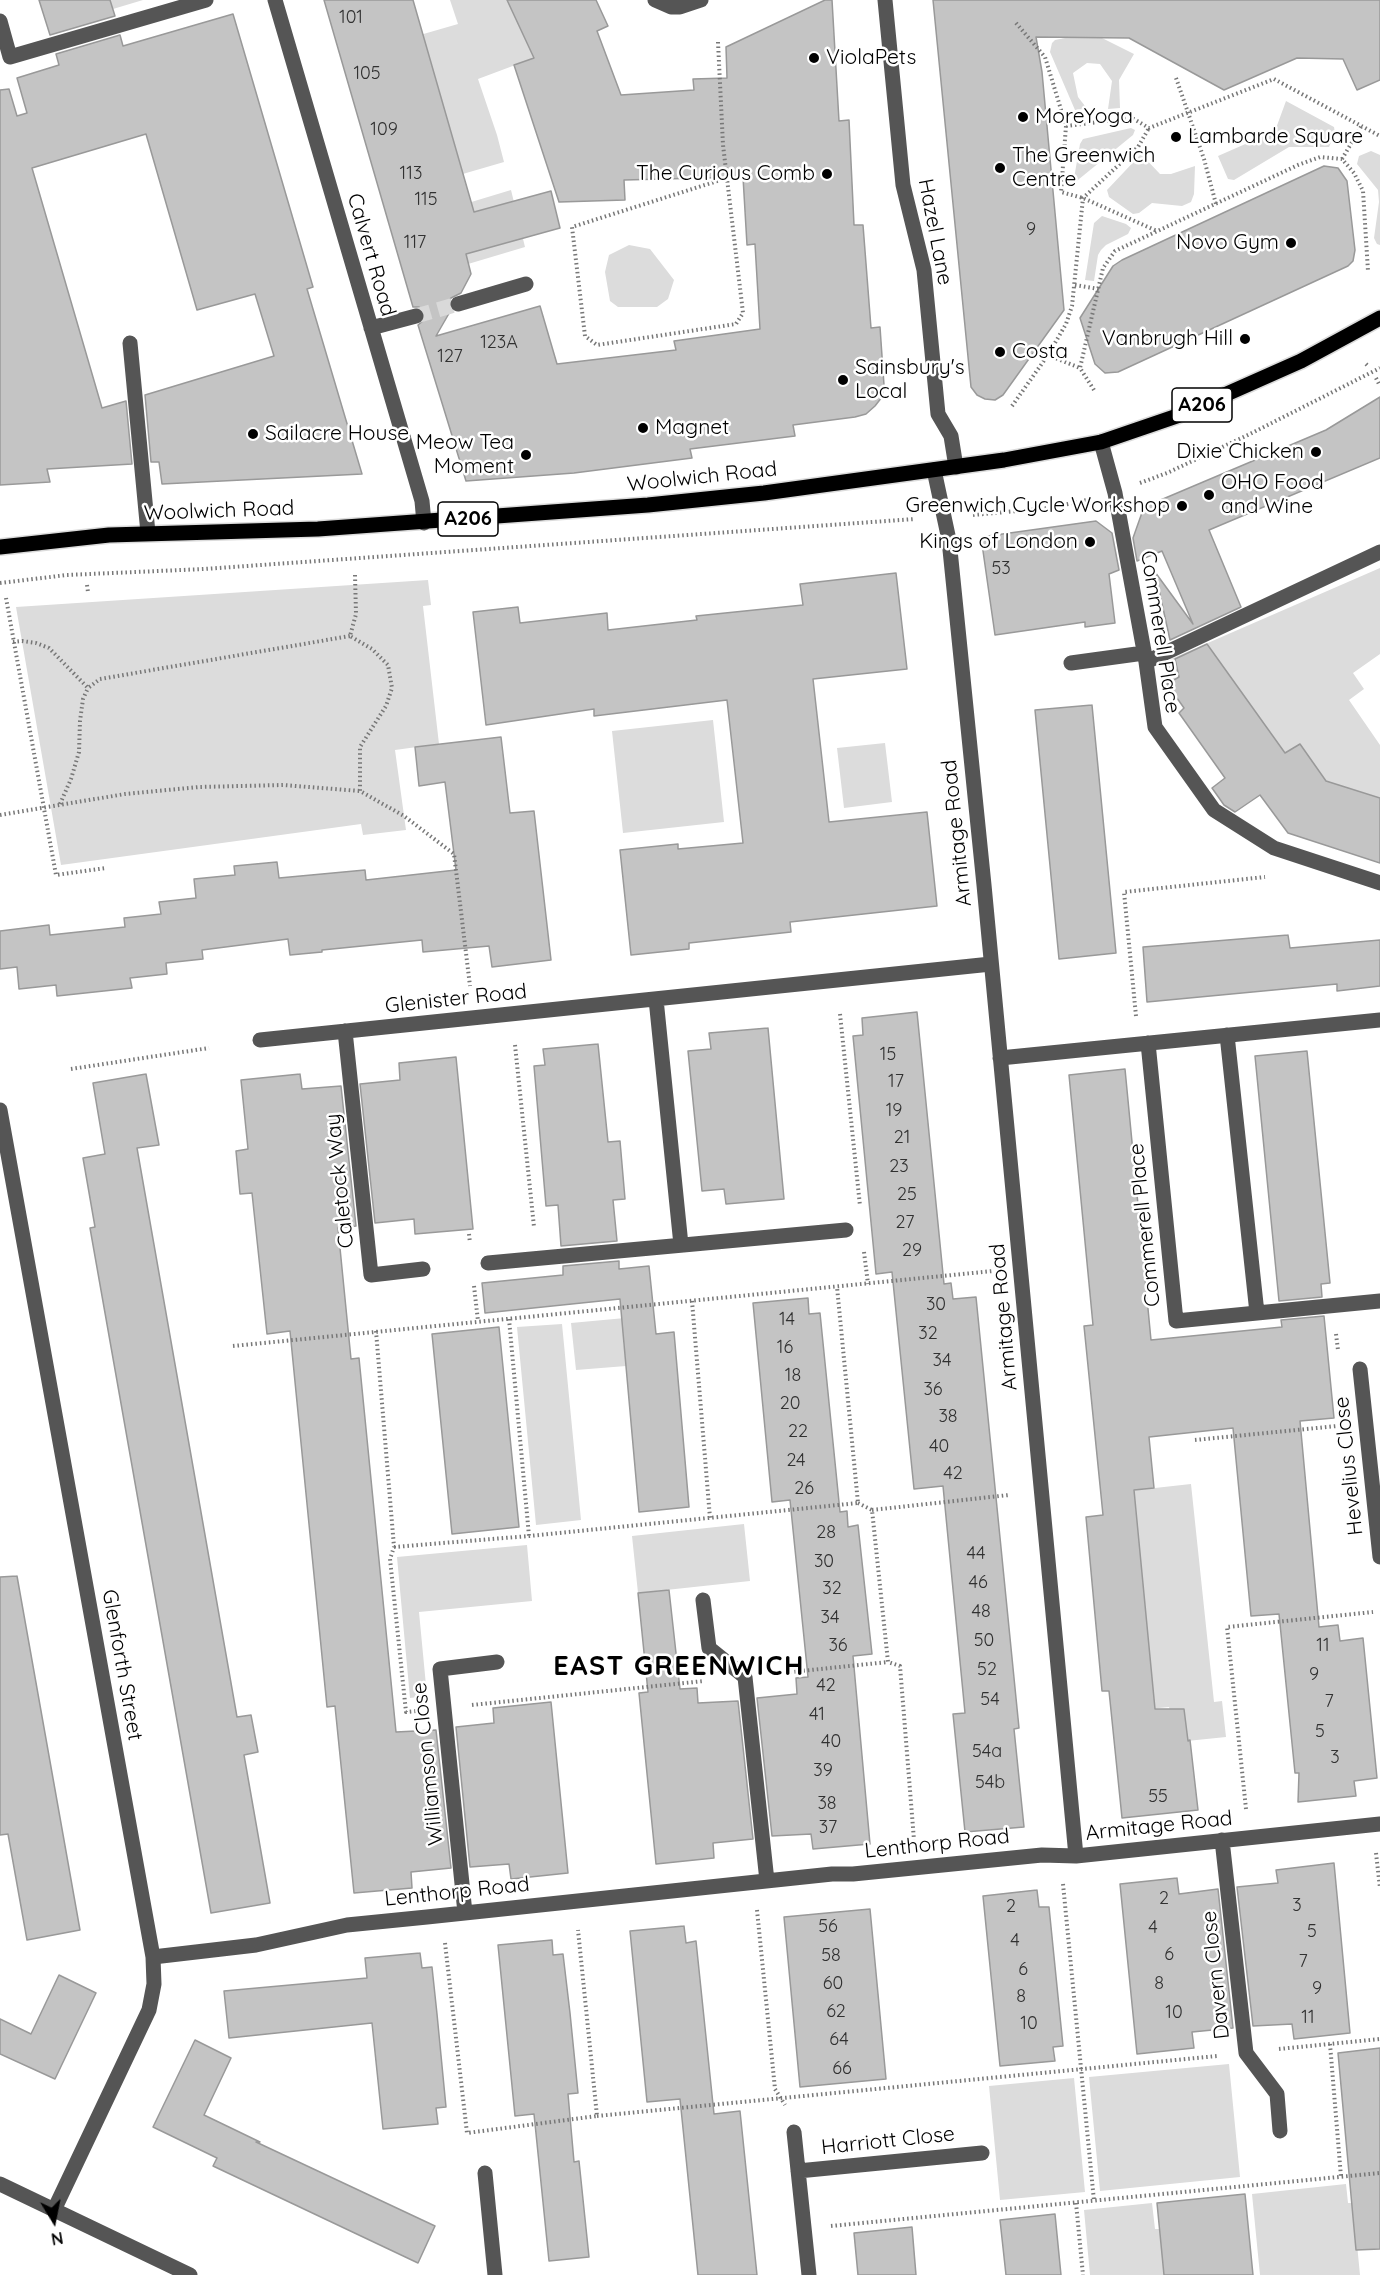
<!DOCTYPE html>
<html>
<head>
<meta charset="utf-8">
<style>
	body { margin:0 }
	#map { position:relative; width:1380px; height:2275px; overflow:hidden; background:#fff; font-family:Quicksand,sans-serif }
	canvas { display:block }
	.north { position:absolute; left:24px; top:2191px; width:60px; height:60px; -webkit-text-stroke:4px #fff; paint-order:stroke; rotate:170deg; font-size:16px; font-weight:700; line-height:24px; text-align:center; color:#000 }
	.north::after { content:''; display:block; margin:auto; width:21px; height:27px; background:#000; clip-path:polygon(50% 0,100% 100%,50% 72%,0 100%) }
</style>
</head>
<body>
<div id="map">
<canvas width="1380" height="2275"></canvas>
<div class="north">N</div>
</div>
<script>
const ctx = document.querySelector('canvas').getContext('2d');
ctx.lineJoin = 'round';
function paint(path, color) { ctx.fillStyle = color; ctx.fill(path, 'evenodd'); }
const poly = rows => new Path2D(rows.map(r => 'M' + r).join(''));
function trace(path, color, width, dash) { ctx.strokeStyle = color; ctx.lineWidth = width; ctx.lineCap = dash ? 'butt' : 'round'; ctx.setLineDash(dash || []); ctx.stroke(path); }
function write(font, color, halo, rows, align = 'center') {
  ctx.font = font + ' Quicksand,sans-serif'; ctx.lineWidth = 5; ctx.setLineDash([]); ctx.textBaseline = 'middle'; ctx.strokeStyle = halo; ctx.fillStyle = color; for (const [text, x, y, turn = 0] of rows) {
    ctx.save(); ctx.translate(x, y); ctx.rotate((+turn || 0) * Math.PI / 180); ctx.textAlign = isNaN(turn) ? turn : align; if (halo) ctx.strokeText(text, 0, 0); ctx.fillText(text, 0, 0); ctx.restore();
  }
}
paint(poly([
	[110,0,143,0,113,9],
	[450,0,507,0,534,58,478,79,497,135,504,162,449,178,420,35,458,24],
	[1065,38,1102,38,1134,54,1119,80,1120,108,1108,109,1112,81,1100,64,1087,63,1073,73,1078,97,1085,106,1083,109,1075,110,1050,52,1052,43,1055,40],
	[1286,101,1334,127,1335,133,1329,147,1289,147,1234,180,1228,179,1218,156,1275,131],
	[1131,128,1135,130,1133,135,1073,184,1080,144,1083,139],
	[1371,151,1380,155,1380,245,1377,244,1374,238,1379,202,1378,190,1357,164,1359,156],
	[1141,154,1160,174,1171,174,1195,166,1194,194,1191,202,1182,206,1152,203,1139,213,1133,214,1109,197,1107,190],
	[511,190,525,247,448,270,445,260,477,251,435,213],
	[1102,216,1126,224,1131,228,1128,234,1106,245,1101,250,1098,255,1094,281,1085,280,1094,223],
	[629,245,650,249,674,280,668,299,657,307,618,307,610,301,605,272,609,255],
	[1380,568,1380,654,1353,673,1364,689,1349,700,1380,745,1380,798,1326,781,1285,753,1214,654,1167,684,1165,668,1171,659],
	[428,580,431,605,423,606,439,744,395,750,406,830,363,835,361,824,61,865,16,607],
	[713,720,724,822,623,833,612,731],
	[885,743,892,802,844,808,837,748],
	[625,1318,623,1338,626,1366,576,1370,571,1323],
	[562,1324,581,1520,536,1525,517,1327],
	[1191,1484,1214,1702,1222,1701,1226,1737,1187,1741,1184,1709,1170,1710,1169,1707,1118,1712,1135,1512,1103,1515,1101,1494],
	[744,1524,750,1581,638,1593,632,1536],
	[527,1545,532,1601,419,1612,427,1696,410,1698,397,1557],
	[1229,2064,1240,2177,1100,2191,1089,2077],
	[1074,2078,1085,2192,1000,2200,989,2086],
	[1346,2184,1348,2203,1353,2203,1360,2275,1260,2275,1252,2194],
	[1152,2203,1155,2229,1160,2229,1164,2275,1090,2275,1084,2210]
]), '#dcdcdc');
const building = poly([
	[39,0,110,0,115,16,50,35,39,0],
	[324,0,413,0,474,212,551,191,560,228,466,254,471,274,461,293,451,298,448,302,451,310,436,336,540,306,557,364,676,350,674,341,760,329,755,244,747,245,743,177,624,180,625,200,559,202,514,65,534,58,507,0,596,0,608,26,597,31,621,95,694,90,693,79,727,78,726,47,825,0,832,0,839,121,849,120,854,225,863,225,871,328,880,327,884,385,882,397,875,406,866,414,855,417,793,425,795,436,690,449,692,458,574,473,466,481,418,325,425,319,425,313,419,307,413,307,324,0],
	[933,0,1380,0,1380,80,1357,90,1343,59,1297,58,1224,90,1129,38,1036,37,1042,72,1064,310,1003,395,995,400,985,399,977,395,971,387,970,377,933,0],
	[233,14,313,287,307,289,362,474,162,484,159,462,151,462,145,395,274,356,255,294,197,310,146,134,32,168,102,408,126,401,132,464,47,469,50,482,0,485,0,90,9,89,17,116,27,113,17,78,59,65,56,54,120,35,123,46,233,14],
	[1324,166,1338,168,1347,181,1355,250,1353,261,1348,266,1118,372,1105,373,1095,364,1080,318,1113,266,1122,260,1324,166],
	[1380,397,1380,458,1209,530,1241,607,1170,640,1155,572,1193,624,1162,551,1137,561,1133,538,1144,507,1326,430,1380,397],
	[1096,521,1112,533,1119,570,1109,574,1115,623,1085,627,1085,622,995,635,981,537,1096,521],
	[896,573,907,669,813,679,829,822,927,812,937,906,790,922,791,932,689,943,689,949,631,955,620,850,678,844,678,849,743,843,727,700,594,716,594,709,486,725,473,612,518,607,520,623,607,613,608,630,697,620,696,616,803,605,800,584,896,573],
	[1207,644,1285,753,1300,744,1326,781,1380,798,1380,863,1288,833,1260,795,1235,812,1224,805,1212,788,1225,778,1179,713,1184,708,1167,684,1179,677,1175,659,1207,644],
	[1092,705,1116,953,1059,959,1035,710,1092,705],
	[501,737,510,813,534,811,551,960,492,967,489,946,423,952,422,940,322,950,322,952,290,955,288,939,202,950,203,959,166,963,167,974,130,978,132,988,57,996,56,985,19,989,17,967,0,969,0,931,49,925,50,935,125,927,124,918,161,914,159,902,196,898,194,879,235,875,234,866,277,862,279,878,365,870,366,880,456,870,445,782,419,786,415,747,501,737],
	[1288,935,1290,948,1380,940,1380,986,1337,991,1337,984,1147,1002,1143,947,1288,935],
	[917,1012,944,1284,951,1283,953,1299,976,1297,1019,1728,1014,1729,1024,1827,965,1832,953,1714,965,1713,943,1486,914,1489,892,1272,876,1274,853,1036,863,1035,862,1018,917,1012],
	[768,1028,784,1199,726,1204,724,1189,702,1191,688,1051,711,1049,709,1033,768,1028],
	[598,1044,608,1142,620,1141,625,1199,613,1200,617,1241,561,1246,558,1205,546,1206,534,1066,545,1065,543,1049,598,1044],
	[1307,1051,1330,1283,1321,1284,1322,1297,1279,1301,1255,1056,1307,1051],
	[456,1057,473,1229,415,1234,414,1219,375,1223,360,1084,400,1080,399,1063,456,1057],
	[1125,1069,1151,1340,1282,1327,1281,1320,1324,1316,1334,1418,1300,1421,1319,1627,1338,1625,1340,1641,1363,1638,1377,1778,1354,1781,1356,1796,1298,1802,1299,1773,1295,1773,1279,1614,1251,1616,1233,1428,1149,1437,1154,1488,1134,1490,1155,1709,1184,1709,1188,1741,1190,1740,1198,1810,1122,1818,1109,1691,1102,1691,1086,1517,1103,1515,1084,1326,1093,1325,1069,1075,1125,1069],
	[146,1074,159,1145,137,1148,237,1717,251,1715,258,1752,244,1755,270,1903,211,1913,90,1228,95,1227,83,1158,105,1154,93,1083,146,1074],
	[300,1074,302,1089,341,1086,356,1226,338,1228,351,1359,359,1358,396,1732,436,1730,451,1868,411,1872,412,1888,354,1893,335,1706,327,1707,290,1331,267,1334,252,1193,240,1194,236,1151,248,1149,241,1080,300,1074],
	[619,1261,619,1269,649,1266,656,1334,674,1332,689,1507,639,1512,620,1299,485,1313,482,1283,563,1275,563,1266,619,1261],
	[808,1298,809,1314,820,1313,840,1512,847,1511,848,1527,858,1525,872,1654,853,1656,870,1844,813,1849,811,1834,772,1836,757,1698,797,1694,796,1678,808,1677,790,1500,772,1502,753,1303,808,1298],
	[499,1327,519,1527,452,1534,432,1334,499,1327],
	[17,1576,80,1930,27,1940,8,1834,0,1835,0,1577,17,1576],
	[669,1590,680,1689,697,1688,698,1703,738,1701,753,1839,713,1843,714,1858,656,1864,639,1693,648,1692,638,1593,669,1590],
	[551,1702,568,1873,511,1879,509,1864,470,1867,456,1727,494,1723,493,1708,551,1702],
	[1334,1863,1350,2033,1294,2039,1292,2024,1253,2026,1237,1887,1278,1883,1276,1870,1334,1863],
	[1177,1878,1179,1894,1218,1889,1233,2028,1192,2032,1194,2048,1137,2054,1120,1884,1177,1878],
	[1037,1890,1039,1907,1049,1907,1063,2046,1053,2047,1055,2061,1000,2066,983,1896,1037,1890],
	[870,1909,886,2079,800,2087,784,1917,870,1909],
	[684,1926,686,1943,696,1941,714,2114,740,2111,757,2275,698,2275,680,2099,647,2102,630,1931,684,1926],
	[552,1940,553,1955,563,1954,570,2013,578,2093,568,2094,574,2162,579,2161,589,2257,549,2261,534,2114,515,2116,498,1945,552,1940],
	[420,1953,422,1968,432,1967,437,2014,446,2107,436,2108,438,2124,383,2129,372,2023,229,2038,224,1991,367,1978,365,1958,420,1953],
	[59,1975,96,1993,55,2079,0,2054,0,2019,31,2034,59,1975],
	[195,2040,231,2058,204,2115,260,2142,256,2142,435,2226,418,2263,213,2166,217,2158,153,2127,195,2040],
	[1380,2048,1380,2249,1356,2250,1338,2053,1380,2048],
	[1245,2194,1253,2275,1164,2275,1157,2203,1245,2194],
	[1055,2214,1061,2275,1006,2275,1000,2220,1055,2214],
	[912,2227,916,2275,858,2275,854,2233,912,2227]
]);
paint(building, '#c4c4c4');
trace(building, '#999', 1.5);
trace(poly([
	[416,316,458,304]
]), '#d9d9d9', 15, [15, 8]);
const major = poly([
	[0,547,109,535,318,529,648,505,764,493,1004,460,1101,442,1177,416,1301,361,1380,318]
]);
trace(major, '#dbdbdb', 18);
trace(poly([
	[1016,23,1045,57,1066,126,1061,192,1083,198,1157,231],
	[718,42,723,145,743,313,736,324,597,345,585,336,572,227,727,178],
	[1176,78,1204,159,1216,204],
	[1066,126,1132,118,1149,128,1274,79,1380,136],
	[1342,159,1362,125],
	[1075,285,1099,289],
	[1048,355,1080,368],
	[1366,364,1368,366],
	[1376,378,1380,386],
	[1094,390,1080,368,1103,268,1115,251,1298,165,1320,157,1342,159,1354,173,1363,191,1368,271],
	[1012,406,1048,355,1066,324,1072,306,1083,198,1138,147,1149,128],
	[1140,483,1167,473,1250,434,1380,368],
	[973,515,1049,508,1087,500],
	[355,575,356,614,350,636,372,649,388,665,392,688,386,706,360,747,360,791,404,816,454,854,470,986],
	[0,583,67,575,204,569,915,519],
	[87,585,88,592],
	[6,598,56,875,106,868],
	[13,642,22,641,36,643,49,648,88,688,100,679,350,636],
	[60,804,71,779,79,752,80,721,83,699,88,688],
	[0,815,125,794,199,787,283,785,360,791],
	[840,1014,860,1206],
	[1136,1016,1124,892,1265,877],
	[515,1045,534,1227],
	[71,1069,209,1048],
	[469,1234,470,1243],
	[864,1252,868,1284],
	[474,1286,478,1321],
	[692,1301,710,1518],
	[509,1319,529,1536],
	[376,1331,394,1547,390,1559,406,1712,417,1711],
	[1336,1334,1338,1350],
	[233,1346,993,1271],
	[1195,1440,1337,1426],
	[858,1503,872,1510,888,1662,900,1666,914,1840],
	[872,1510,1009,1495],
	[394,1547,529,1536,858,1503,837,1287],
	[772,1674,888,1662],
	[472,1705,704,1681],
	[1246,1809,1227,1627,1373,1612],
	[1376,1853,1380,1888],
	[1063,1884,1094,2201],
	[757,1910,775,2089,785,2105],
	[445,1943,467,2133,597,2116,578,1930],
	[1330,2044,1341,2177],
	[1279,2049,1380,2039],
	[597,2116,1217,2056],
	[1076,2203,1083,2275],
	[831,2226,1380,2173]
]), '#777', 4, [1.5, 3]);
trace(poly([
	[275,0,422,501,424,523],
	[655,0,671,7,680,7,701,0],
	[885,0,903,185,924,270,938,414,951,436,956,467],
	[0,21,10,57,206,0],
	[458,304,526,284],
	[371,328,416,316],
	[130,343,148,533],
	[1101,442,1115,493,1146,662,1155,727,1214,810,1274,848,1380,883],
	[934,470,949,540,984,885,1076,1856],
	[1146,662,1380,552],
	[1071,663,1144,653],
	[656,999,681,1245],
	[345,1031,371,1275,423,1269],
	[260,1040,991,964],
	[1148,1043,1176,1321,1257,1313,1227,1035],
	[1000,1058,1380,1020],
	[0,1110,153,1957,154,1984,149,2010,54,2210],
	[488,1263,846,1230],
	[1257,1313,1380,1301],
	[1360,1369,1380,1557],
	[703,1600,709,1648,745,1677,767,1881],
	[1222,1840,1246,2053,1277,2094,1280,2131],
	[465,1913,440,1669,497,1662],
	[153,1957,256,1945,347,1925,427,1917,832,1874,853,1874,1042,1855,1076,1856,1380,1824],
	[794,2132,809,2275],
	[798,2171,982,2153],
	[485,2173,495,2275],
	[0,2184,190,2275]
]), '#555', 15);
trace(major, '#000', 15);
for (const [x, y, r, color] of [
	[814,58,6,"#000"],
	[1023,117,6,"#000"],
	[1176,137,6,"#000"],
	[1000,168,6,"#000"],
	[827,174,6,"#000"],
	[1291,243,6,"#000"],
	[1245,339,6,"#000"],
	[1000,352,6,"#000"],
	[843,380,6,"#000"],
	[643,428,6,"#000"],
	[253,434,6,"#000"],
	[1316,452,6,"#000"],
	[526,455,6,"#000"],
	[1209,495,6,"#000"],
	[1182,506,6,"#000"],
	[1090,542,6,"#000"]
]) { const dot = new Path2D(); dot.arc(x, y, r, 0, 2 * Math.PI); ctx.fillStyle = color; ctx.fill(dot); trace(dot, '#fff', 2); }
write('18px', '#313131', null, [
	["101",351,18],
	["105",367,74],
	["109",384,130],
	["113",411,174],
	["115",426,200],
	["9",1031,230],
	["117",415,243],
	["123A",499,343],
	["127",450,357],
	["53",1001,569],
	["15",888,1055],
	["17",896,1082],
	["19",894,1111],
	["21",902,1138],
	["23",899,1167],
	["25",907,1195],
	["27",905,1223],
	["29",912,1251],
	["30",936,1305],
	["14",787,1320],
	["32",928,1334],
	["16",785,1348],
	["34",942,1361],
	["18",793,1376],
	["36",933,1390],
	["20",790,1404],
	["38",948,1417],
	["22",798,1432],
	["40",939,1447],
	["24",796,1461],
	["42",953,1474],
	["26",804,1489],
	["28",826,1533],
	["44",976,1554],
	["30",824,1562],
	["46",978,1583],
	["32",832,1589],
	["48",981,1612],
	["34",830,1618],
	["50",984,1641],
	["36",838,1646],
	["11",1323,1646],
	["52",987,1670],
	["9",1314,1675],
	["42",826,1686],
	["54",990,1700],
	["7",1329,1702],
	["41",817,1715],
	["5",1320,1732],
	["40",831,1742],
	["54a",987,1752],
	["3",1335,1758],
	["39",823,1771],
	["54b",990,1783],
	["55",1158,1797],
	["38",827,1804],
	["37",828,1828],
	["2",1164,1899],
	["3",1297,1906],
	["2",1011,1907],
	["56",828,1927],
	["4",1153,1928],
	["5",1312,1932],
	["4",1015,1941],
	["6",1169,1955],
	["58",831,1956],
	["7",1303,1962],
	["6",1023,1970],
	["60",833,1984],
	["8",1159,1984],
	["9",1317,1989],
	["8",1021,1997],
	["62",836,2012],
	["10",1174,2013],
	["11",1308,2018],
	["10",1029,2024],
	["64",839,2040],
	["66",842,2069]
]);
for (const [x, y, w] of [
	[1202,405,60],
	[468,519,60]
]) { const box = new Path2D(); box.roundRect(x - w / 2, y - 17, w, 34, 4.5); ctx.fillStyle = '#fff'; ctx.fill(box); trace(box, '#000', 1.5); }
write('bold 20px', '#000', null, [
	["A206",1202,405],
	["A206",468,519]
]);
write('21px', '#000', '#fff', [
	["ViolaPets",826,58],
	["MoreYoga",1035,117],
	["Lambarde Square",1188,137],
	["The Greenwich",1012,156],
	["Centre",1012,180],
	["The Curious Comb",815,174,"right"],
	["Novo Gym",1279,243,"right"],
	["Vanbrugh Hill",1233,339,"right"],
	["Costa",1012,352],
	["Sainsbury's",855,368],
	["Local",855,392],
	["Magnet",655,428],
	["Sailacre House",265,434],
	["Meow Tea",514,443,"right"],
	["Moment",514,467,"right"],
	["Dixie Chicken",1304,452,"right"],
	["OHO Food",1221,483],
	["and Wine",1221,507],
	["Greenwich Cycle Workshop",1170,506,"right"],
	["Kings of London",1078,542,"right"]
], 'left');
write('21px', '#000', '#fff', [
	["Hazel Lane",935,232,79],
	["Calvert Road",371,255,74],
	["Woolwich Road",702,477,-6],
	["Woolwich Road",219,511,-2],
	["Commerell Place",1160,632,81],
	["Armitage Road",957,833,-96],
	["Glenister Road",456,999,-6],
	["Caletock Way",340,1181,-96],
	["Commerell Place",1145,1225,-96],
	["Armitage Road",1004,1317,-95],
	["Hevelius Close",1349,1466,-96],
	["Glenforth Street",122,1665,80],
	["Williamson Close",428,1764,-96],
	["Armitage Road",1159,1826,-6],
	["Lenthorp Road",937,1844,-6],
	["Lenthorp Road",457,1892,-6],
	["Davern Close",1216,1975,-96],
	["Harriott Close",888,2141,-6]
]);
ctx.letterSpacing = '1.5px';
write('bold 27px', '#000', '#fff', [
	["EAST GREENWICH",679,1667]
]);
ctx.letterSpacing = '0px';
</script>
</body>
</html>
